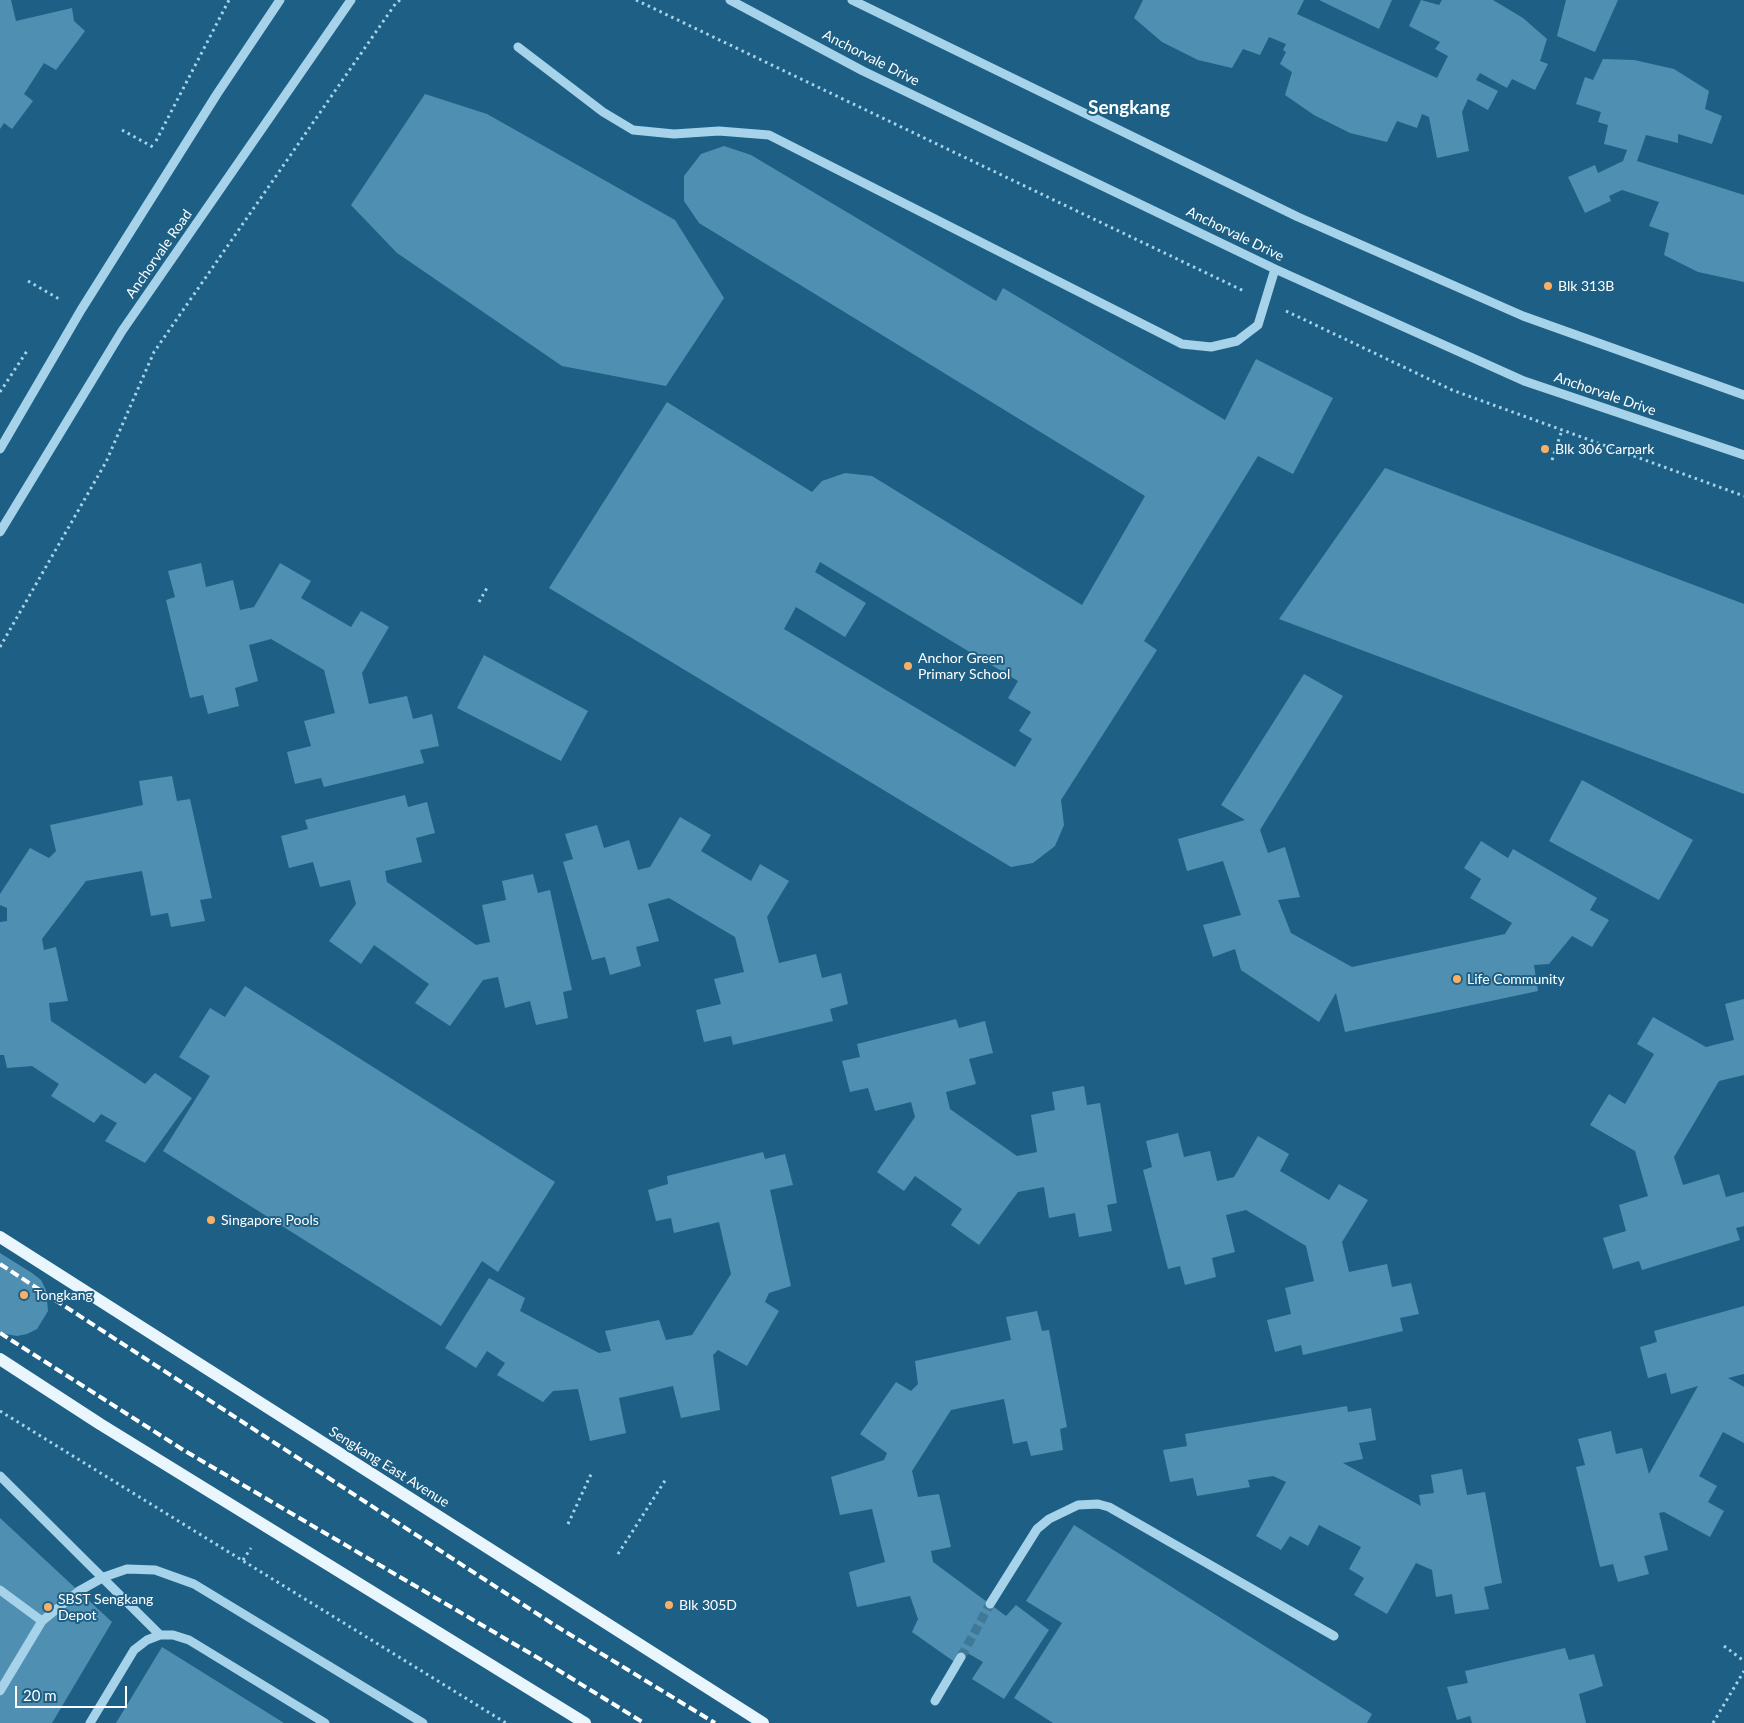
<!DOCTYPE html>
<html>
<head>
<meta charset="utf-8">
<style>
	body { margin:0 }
	#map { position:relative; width:1744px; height:1723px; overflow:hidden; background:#1e6085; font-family:Lato,sans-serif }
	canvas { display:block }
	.scale { position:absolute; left:15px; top:1686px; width:112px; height:22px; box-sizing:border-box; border:2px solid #fff; border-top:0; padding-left:6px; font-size:15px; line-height:18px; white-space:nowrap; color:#fff; -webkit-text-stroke:4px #1e6085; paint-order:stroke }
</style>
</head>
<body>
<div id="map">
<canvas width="1744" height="1723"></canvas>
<div class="scale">20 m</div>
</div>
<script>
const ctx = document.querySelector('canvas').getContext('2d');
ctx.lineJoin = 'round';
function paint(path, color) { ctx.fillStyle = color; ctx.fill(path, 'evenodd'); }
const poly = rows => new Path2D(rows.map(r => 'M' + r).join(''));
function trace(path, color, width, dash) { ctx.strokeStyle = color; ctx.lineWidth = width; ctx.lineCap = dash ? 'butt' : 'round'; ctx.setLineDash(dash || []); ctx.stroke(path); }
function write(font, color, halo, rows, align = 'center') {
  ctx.font = font + ' Lato,sans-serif'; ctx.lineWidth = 4; ctx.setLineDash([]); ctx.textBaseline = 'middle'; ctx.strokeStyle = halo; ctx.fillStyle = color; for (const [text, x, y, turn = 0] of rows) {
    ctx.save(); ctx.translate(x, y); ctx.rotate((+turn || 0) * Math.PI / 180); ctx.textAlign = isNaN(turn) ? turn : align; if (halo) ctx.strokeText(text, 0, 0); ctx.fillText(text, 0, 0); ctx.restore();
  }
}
paint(poly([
	[0,0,11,0,16,21,72,8,74,21,85,31,56,70,44,63,24,94,33,101,12,129,4,123,0,129],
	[1143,0,1304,0,1297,14,1437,78,1448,56,1435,49,1440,42,1409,26,1421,0,1439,5,1442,0,1493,0,1523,18,1547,39,1540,61,1548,64,1535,90,1512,79,1507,88,1480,73,1476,80,1498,91,1488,110,1468,99,1462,112,1469,151,1437,158,1429,117,1422,114,1417,128,1397,121,1387,142,1350,133,1314,115,1285,95,1292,72,1280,64,1286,52,1283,50,1286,44,1269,37,1260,55,1243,49,1232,68,1198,60,1162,42,1134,18],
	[1319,0,1392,0,1379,29],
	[1566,0,1618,0,1595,52,1557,36],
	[1603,59,1634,60,1674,69,1709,91,1705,109,1722,116,1712,144,1678,134,1678,143,1646,135,1637,161,1744,195,1744,282,1698,272,1664,255,1669,233,1649,226,1659,202,1622,190,1609,196,1611,201,1585,213,1568,177,1595,165,1598,173,1623,161,1627,150,1604,144,1608,125,1598,122,1601,112,1576,104,1585,77,1593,80],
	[425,94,487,114,675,220,724,298,666,386,562,366,397,253,351,205],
	[724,146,751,155,996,301,1003,288,1225,420,1256,359,1333,398,1293,474,1258,456,1144,641,1157,650,1061,800,1064,825,1055,846,1033,863,1011,867,549,588,667,402,812,492,822,481,845,473,872,476,1082,605,1145,496,699,223,684,201,684,176,701,154],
	[820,562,1018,681,1008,698,1031,712,1019,731,1032,739,1015,767,784,629,796,607,845,637,866,603,815,572],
	[1385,468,1744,604,1744,794,1279,619],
	[201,563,206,587,233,580,240,610,254,607,280,563,311,581,301,598,351,627,361,611,389,627,362,673,369,704,407,696,413,719,432,714,439,746,420,750,424,763,324,787,321,778,295,784,287,752,311,746,304,721,335,713,324,670,271,639,249,645,258,681,235,688,239,706,208,714,203,695,190,698,166,600,175,597,168,571],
	[484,655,588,711,561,761,457,708],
	[1304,674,1343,696,1260,830,1268,853,1285,847,1300,897,1278,900,1291,933,1352,967,1505,934,1512,923,1470,898,1481,879,1464,868,1481,841,1508,858,1513,849,1597,898,1590,910,1609,920,1592,947,1572,936,1549,964,1534,965,1538,991,1345,1032,1336,993,1319,1022,1241,970,1235,949,1213,957,1203,925,1241,915,1223,861,1187,871,1178,839,1245,820,1221,805],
	[172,776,177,801,190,799,212,898,200,900,205,921,171,927,168,913,151,916,142,871,86,881,42,939,44,950,56,947,68,1001,49,1003,51,1021,145,1084,155,1073,192,1098,145,1163,105,1141,117,1123,101,1114,94,1123,51,1096,59,1084,32,1066,7,1068,4,1055,0,1055,0,922,7,921,7,908,0,905,0,894,30,848,49,858,56,851,50,825,143,805,139,781],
	[1582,780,1693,840,1659,900,1549,841],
	[405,795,408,807,427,802,435,833,416,838,422,862,385,871,387,882,476,945,490,942,482,905,506,900,502,881,533,874,538,893,550,890,572,990,563,992,568,1018,536,1025,530,1001,505,1008,498,977,483,980,450,1026,415,1003,429,984,374,945,361,964,329,941,356,904,350,880,320,887,313,862,289,868,281,836,308,829,305,820],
	[680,817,711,835,701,851,751,881,760,864,789,881,767,917,779,963,816,954,822,978,841,973,848,1004,830,1009,833,1021,733,1045,731,1036,704,1042,696,1010,721,1004,714,979,744,972,735,937,669,898,648,904,659,941,636,947,641,966,610,975,605,957,592,960,563,862,573,859,565,834,597,825,604,848,629,840,638,870,650,867],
	[245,986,555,1182,498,1272,482,1261,441,1326,163,1151,210,1076,179,1057,210,1008,225,1017],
	[1744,999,1744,1075,1719,1081,1674,1157,1683,1185,1719,1174,1726,1197,1744,1192,1744,1226,1736,1228,1740,1240,1642,1270,1639,1261,1613,1269,1603,1238,1626,1231,1619,1205,1648,1196,1635,1151,1590,1125,1609,1094,1625,1104,1654,1054,1637,1044,1653,1017,1706,1047,1734,1040,1725,1004],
	[956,1019,959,1028,985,1021,993,1053,969,1059,976,1084,946,1092,950,1109,1017,1156,1037,1152,1031,1115,1055,1110,1052,1092,1084,1086,1087,1105,1100,1103,1117,1203,1107,1205,1112,1231,1079,1237,1075,1213,1049,1218,1044,1187,1018,1192,979,1245,951,1225,962,1209,915,1176,904,1191,877,1172,915,1117,911,1102,875,1111,868,1088,850,1092,842,1061,860,1057,857,1044],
	[1178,1133,1184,1157,1210,1151,1217,1181,1234,1177,1258,1136,1289,1154,1280,1171,1329,1200,1339,1184,1368,1200,1342,1242,1349,1272,1387,1264,1392,1287,1411,1283,1419,1314,1400,1318,1403,1331,1303,1355,1301,1345,1275,1352,1267,1320,1291,1314,1285,1288,1314,1281,1306,1246,1246,1210,1226,1215,1235,1252,1212,1258,1216,1277,1185,1285,1180,1266,1168,1269,1143,1170,1152,1167,1146,1141],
	[763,1152,765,1159,785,1154,793,1185,770,1190,791,1286,769,1293,765,1302,779,1311,747,1366,718,1350,713,1355,720,1410,681,1418,673,1386,619,1398,626,1433,590,1441,578,1389,553,1391,543,1402,497,1375,505,1363,487,1351,476,1368,445,1348,489,1278,525,1298,520,1311,599,1353,611,1351,605,1331,659,1320,666,1340,692,1335,731,1274,719,1222,674,1233,671,1218,656,1221,648,1190,668,1184,667,1176],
	[0,1253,32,1273,41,1280,46,1290,48,1311,37,1329,27,1334,17,1336,0,1333],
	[1744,1306,1744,1374,1728,1378,1744,1387,1744,1443,1723,1432,1699,1476,1717,1486,1708,1502,1724,1511,1710,1537,1664,1512,1659,1513,1668,1550,1644,1556,1649,1574,1618,1582,1613,1564,1600,1567,1576,1467,1585,1465,1578,1439,1611,1431,1616,1454,1642,1448,1649,1474,1698,1386,1671,1394,1666,1373,1648,1378,1640,1347,1657,1342,1654,1331],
	[1037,1311,1042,1331,1049,1330,1067,1427,1060,1429,1063,1450,1031,1456,1027,1441,1013,1444,1004,1399,951,1410,912,1471,918,1497,939,1494,951,1547,931,1551,933,1562,1006,1616,1016,1605,1049,1630,1004,1699,972,1679,983,1662,964,1651,956,1663,912,1632,918,1619,910,1596,857,1607,849,1572,885,1562,872,1509,840,1515,831,1477,884,1460,887,1453,860,1434,896,1382,911,1391,918,1384,915,1361,1011,1340,1006,1317],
	[1347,1406,1348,1412,1371,1408,1376,1440,1359,1443,1363,1459,1343,1463,1421,1506,1419,1495,1434,1493,1431,1475,1462,1469,1467,1495,1485,1492,1502,1583,1484,1587,1489,1609,1455,1614,1452,1594,1436,1597,1432,1570,1416,1563,1387,1614,1354,1595,1364,1578,1349,1569,1361,1547,1319,1525,1308,1546,1290,1536,1281,1550,1256,1536,1286,1482,1273,1476,1248,1480,1250,1487,1197,1496,1193,1478,1170,1482,1163,1450,1187,1446,1185,1434],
	[0,1518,112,1622,52,1723,0,1723],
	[1074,1525,1372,1714,1367,1723,1053,1723,1014,1698,1062,1623,1026,1601],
	[162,1647,284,1723,116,1723],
	[1565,1648,1569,1660,1594,1654,1603,1686,1579,1694,1586,1723,1472,1723,1470,1716,1457,1720,1447,1687,1468,1683,1465,1671]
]), '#4f8fb2');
trace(poly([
	[961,1657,990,1604]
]), '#407897', 9, [9, 4.5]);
trace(poly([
	[636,0,1244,291],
	[122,130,153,147],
	[156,141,229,0],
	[28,281,59,299],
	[1286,311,1452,390,1744,496],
	[0,392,27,351],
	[1552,460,1562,430],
	[479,602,488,586],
	[0,647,106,462,154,352,396,3,400,0],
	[0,1411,506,1723],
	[568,1524,592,1472],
	[618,1554,666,1479],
	[243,1560,251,1548],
	[1724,1646,1744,1661],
	[1713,1723,1744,1671]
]), '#a6d3ea', 3, [2.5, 4]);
trace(poly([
	[730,0,863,71,1275,269,1524,381,1744,455],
	[852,0,1298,217,1523,316,1744,395],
	[518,47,603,112,633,130,674,134,719,131,769,135,1182,344,1211,347,1237,341,1258,325,1275,269],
	[0,449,81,310,217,94,280,0],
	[0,532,122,331,351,0],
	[0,1476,160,1635],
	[0,1590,42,1621],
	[990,1604,1037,1529,1049,1519,1078,1505,1098,1504,1109,1507,1334,1636],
	[0,1691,42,1621,79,1591],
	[935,1701,961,1657],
	[90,1723,134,1650,147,1640,160,1635,173,1635,189,1640,325,1723]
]), '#a6d3ea', 9);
trace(poly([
	[0,1237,763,1723],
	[0,1359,100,1424,585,1723]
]), '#eaf6fe', 12);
trace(poly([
	[0,1264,556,1626,715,1723],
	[0,1333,185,1451,545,1662,644,1723]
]), '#fff', 4, [9, 4]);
trace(poly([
	[79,1591,104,1577,127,1569,155,1570,194,1584,423,1723]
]), '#a6d3ea', 9);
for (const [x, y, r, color] of [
	[1548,286,5,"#f9b065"],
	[1545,449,5,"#f9b065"],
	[908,666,5,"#f9b065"],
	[1457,979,5,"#f9b065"],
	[211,1220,5,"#f9b065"],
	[24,1295,5,"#f9b065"],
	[669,1605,5,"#f9b065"],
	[48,1607,5,"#f9b065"]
]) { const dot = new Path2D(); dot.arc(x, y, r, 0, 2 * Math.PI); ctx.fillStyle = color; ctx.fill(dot); trace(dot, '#1e6085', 2); }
write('14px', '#fff', '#1e6085', [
	["Anchorvale Drive",871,58,27],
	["Anchorvale Drive",1235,234,26],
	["Anchorvale Road",159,254,-55],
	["Anchorvale Drive",1605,394,19],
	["Sengkang East Avenue",389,1467,32]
]);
write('14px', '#fff', '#1e6085', [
	["Blk 313B",1558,286],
	["Blk 306 Carpark",1555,449],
	["Anchor Green",918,658],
	["Primary School",918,674],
	["Life Community",1467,979],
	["Singapore Pools",221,1220],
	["Tongkang",34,1295],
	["SBST Sengkang",58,1599],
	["Depot",58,1615],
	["Blk 305D",679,1605]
], 'left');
write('bold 19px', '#fff', '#1e6085', [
	["Sengkang",1129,108]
]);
</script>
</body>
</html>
